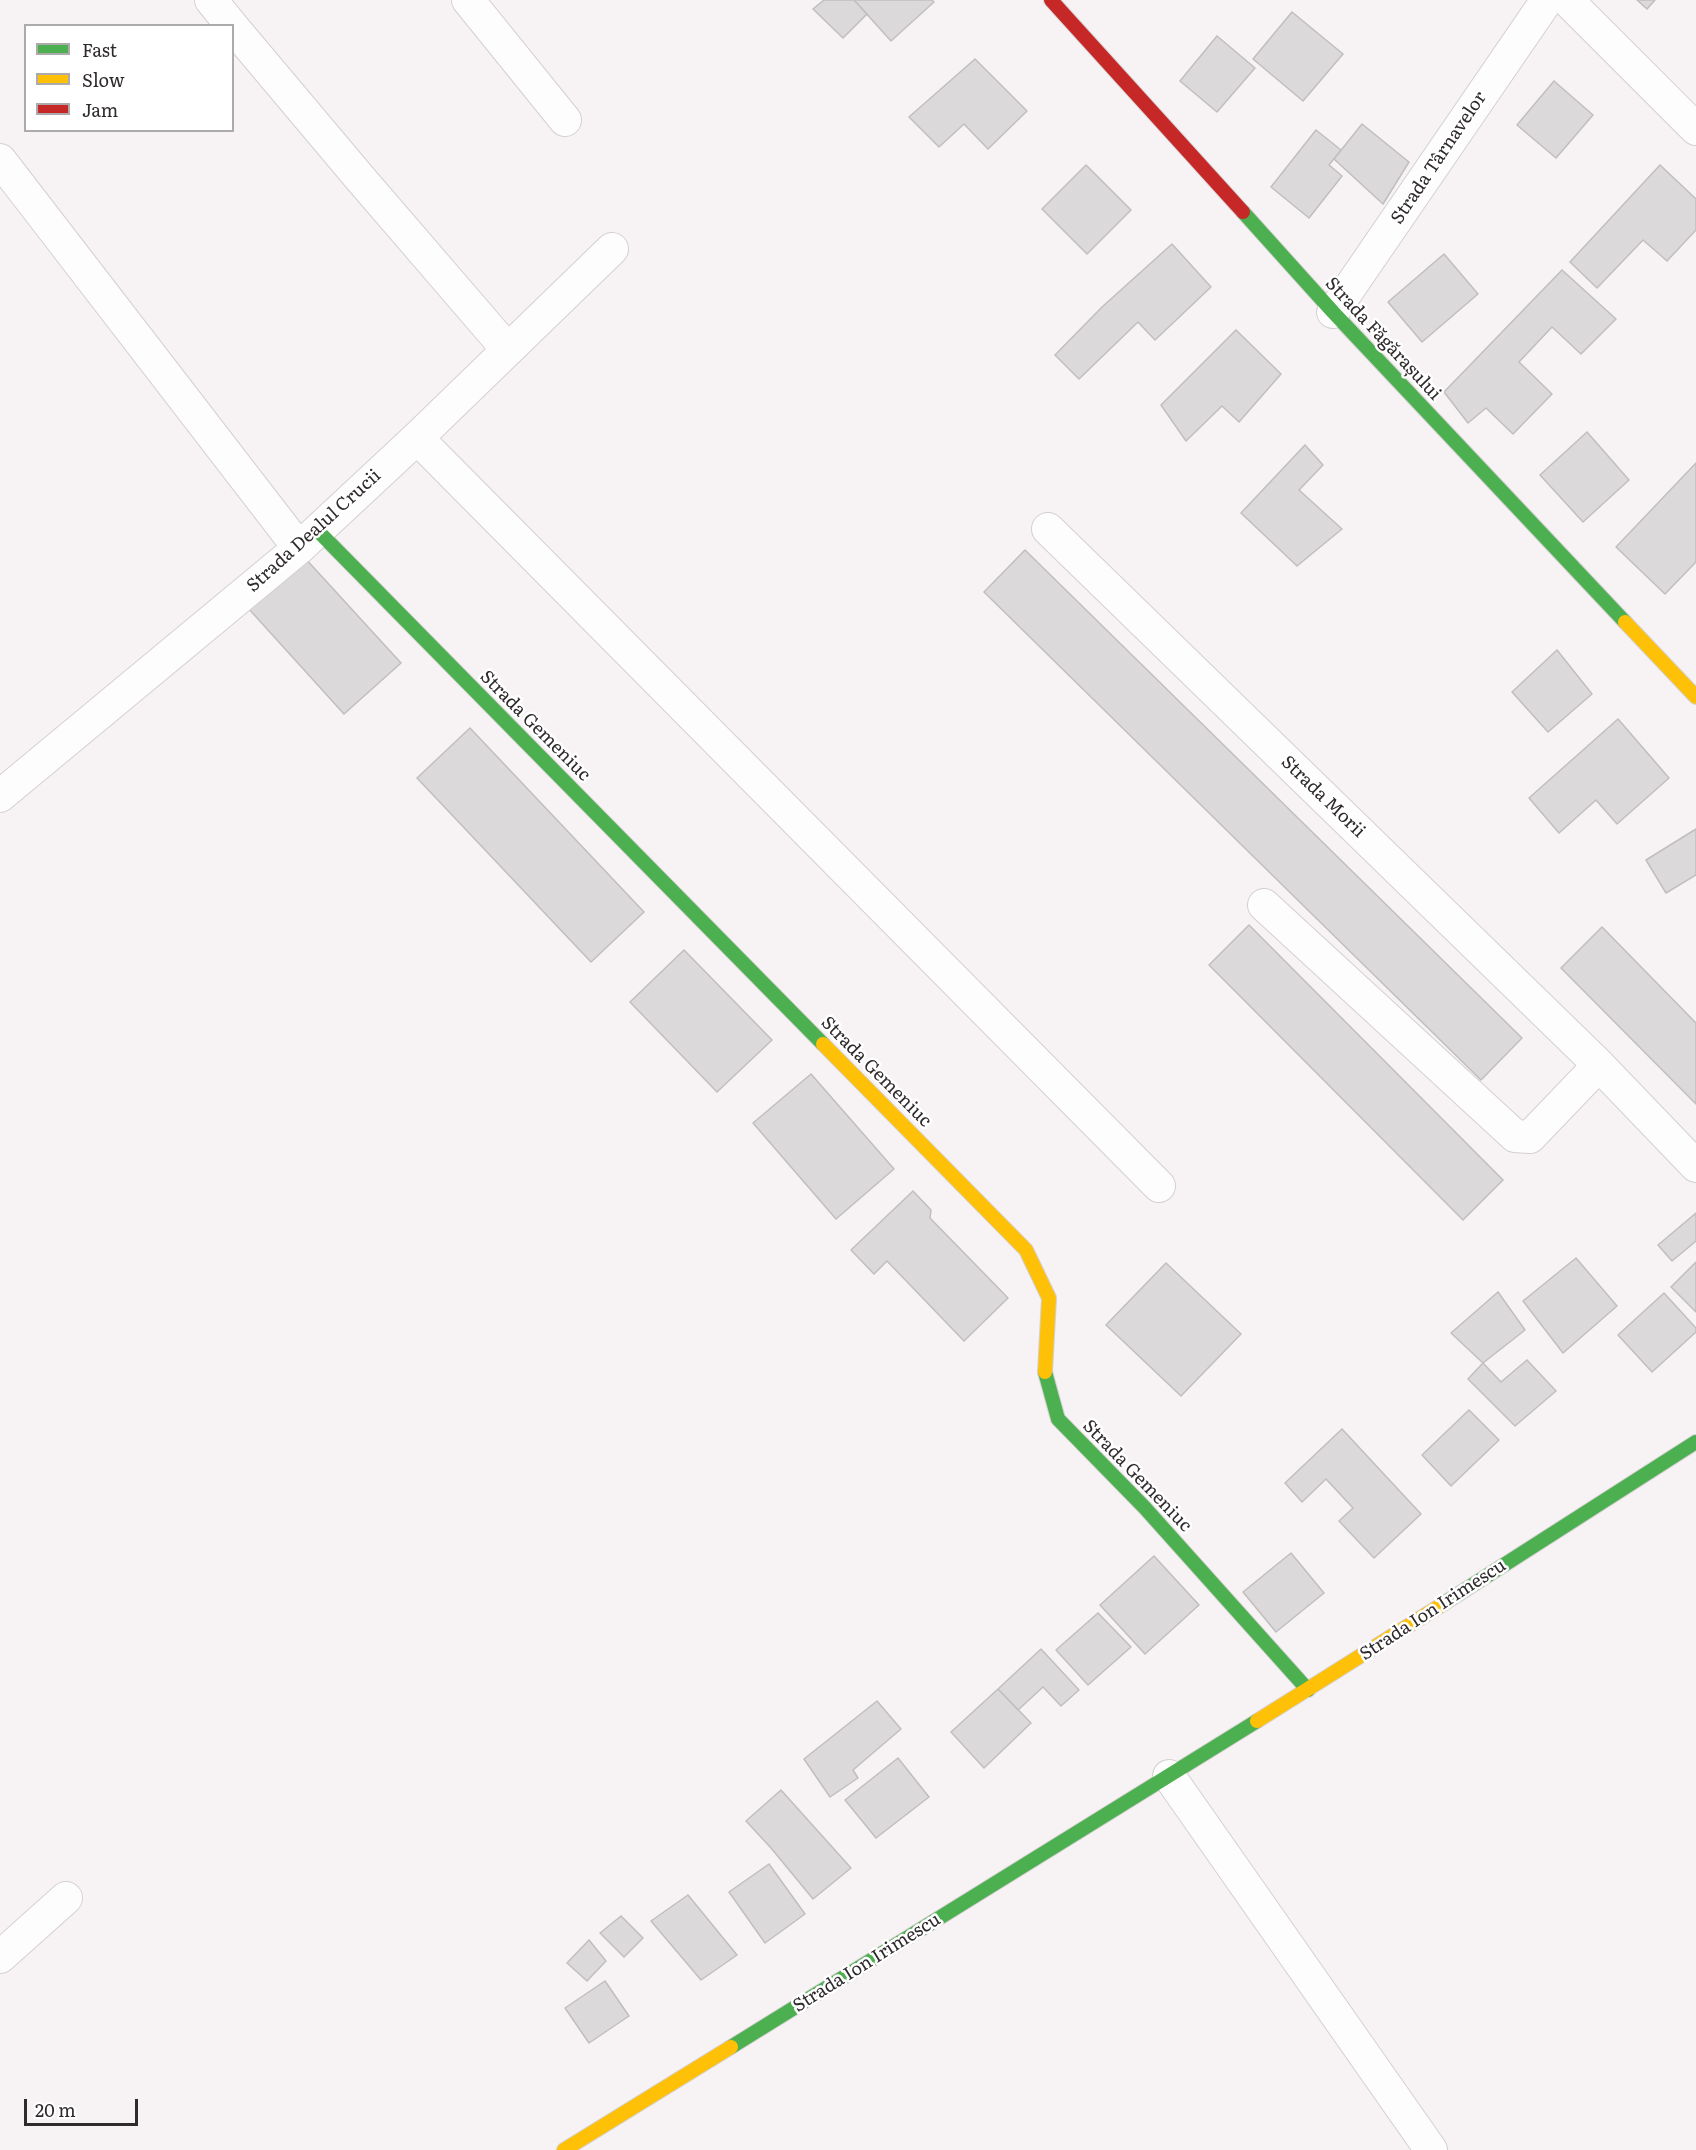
<!DOCTYPE html>
<html>
<head>
<meta charset="utf-8">
<style>
	body { margin:0 }
	#map { position:relative; width:1696px; height:2150px; overflow:hidden; background:#f7f2f4; font-family:Literata,serif }
	canvas { display:block }
	.legend { position:absolute; left:24px; top:24px; width:210px; height:108px; box-sizing:border-box; background:#fff; border:2px solid #acaaab; margin:0; padding:8px 10px; list-style:none; font-size:18px; color:#2f2b2c }
	.legend li { display:flex; align-items:center; gap:12px; height:30px }
	.legend b { width:30px; border:2px solid #acaaab }
	.scale { position:absolute; left:24px; top:2099px; width:114px; height:27px; box-sizing:border-box; border:3px solid #2f2b2c; border-top:0; padding-left:8px; font-size:18px; line-height:21px; white-space:nowrap; color:#2f2b2c; -webkit-text-stroke:4px #fff; paint-order:stroke }
</style>
</head>
<body>
<div id="map">
<canvas width="1696" height="2150"></canvas>
<ul class="legend">
<li><b style="height:8px;background:#4caf50"></b>Fast</li>
<li><b style="height:8px;background:#ffc107"></b>Slow</li>
<li><b style="height:8px;background:#c62828"></b>Jam</li>
</ul>
<div class="scale">20 m</div>
</div>
<script>
const ctx = document.querySelector('canvas').getContext('2d');
ctx.lineJoin = 'round';
function paint(path, color) { ctx.fillStyle = color; ctx.fill(path, 'evenodd'); }
const poly = rows => new Path2D(rows.map(r => 'M' + r).join(''));
function trace(path, color, width, dash) { ctx.strokeStyle = color; ctx.lineWidth = width; ctx.lineCap = dash ? 'butt' : 'round'; ctx.setLineDash(dash || []); ctx.stroke(path); }
function write(font, color, halo, rows, align = 'center') {
  ctx.font = font + ' Literata,serif'; ctx.lineWidth = 5; ctx.setLineDash([]); ctx.textBaseline = 'middle'; ctx.strokeStyle = halo; ctx.fillStyle = color; for (const [text, x, y, turn = 0] of rows) {
    ctx.save(); ctx.translate(x, y); ctx.rotate((+turn || 0) * Math.PI / 180); ctx.textAlign = isNaN(turn) ? turn : align; if (halo) ctx.strokeText(text, 0, 0); ctx.fillText(text, 0, 0); ctx.restore();
  }
}
const building = poly([
	[824,0,854,0,867,14,843,38,813,9,824,0],
	[854,0,932,0,934,2,891,41,854,0],
	[1637,0,1655,0,1647,9,1637,0],
	[1292,12,1343,54,1303,101,1253,59,1292,12],
	[1217,36,1255,68,1217,112,1180,81,1217,36],
	[975,59,1027,111,988,149,964,124,939,147,909,117,975,59],
	[1554,81,1593,115,1556,158,1517,125,1554,81],
	[1362,124,1409,162,1383,204,1334,159,1362,124],
	[1316,130,1341,150,1329,165,1342,176,1309,218,1271,187,1316,130],
	[1086,165,1131,210,1087,254,1042,209,1086,165],
	[1660,165,1696,199,1696,230,1667,261,1643,240,1597,288,1570,262,1660,165],
	[1172,244,1211,287,1155,340,1138,322,1079,379,1055,355,1102,307,1172,244],
	[1444,254,1478,294,1422,342,1388,302,1444,254],
	[1562,270,1616,319,1581,354,1552,327,1519,362,1552,394,1513,434,1486,408,1468,423,1444,392,1562,270],
	[1236,330,1281,374,1239,422,1222,406,1186,441,1161,405,1236,330],
	[1587,432,1629,480,1583,522,1540,475,1587,432],
	[1305,445,1323,465,1299,490,1342,529,1297,566,1241,513,1305,445],
	[1696,463,1696,562,1665,594,1616,547,1696,463],
	[1025,550,1522,1038,1481,1080,984,592,1025,550],
	[304,557,401,663,344,714,248,608,304,557],
	[1557,650,1592,694,1548,732,1512,692,1557,650],
	[1618,719,1669,778,1617,824,1596,800,1559,833,1529,798,1618,719],
	[470,728,644,912,591,962,417,778,470,728],
	[1696,829,1696,875,1666,893,1646,860,1696,829],
	[1249,925,1503,1180,1463,1220,1209,965,1249,925],
	[1602,927,1696,1023,1696,1104,1561,968,1602,927],
	[684,950,772,1040,717,1092,630,1002,684,950],
	[811,1074,894,1169,836,1219,753,1123,811,1074],
	[913,1191,931,1210,930,1218,1008,1298,964,1341,887,1261,874,1274,851,1250,913,1191],
	[1696,1213,1696,1241,1672,1261,1658,1245,1696,1213],
	[1576,1258,1617,1306,1563,1353,1523,1301,1576,1258],
	[1696,1262,1696,1312,1671,1287,1696,1262],
	[1166,1263,1241,1334,1181,1396,1106,1325,1166,1263],
	[1498,1292,1525,1330,1483,1363,1451,1333,1498,1292],
	[1664,1293,1696,1328,1696,1332,1652,1372,1618,1335,1664,1293],
	[1527,1360,1556,1391,1515,1426,1468,1379,1483,1363,1501,1382,1527,1360],
	[1469,1410,1499,1440,1451,1486,1422,1455,1469,1410],
	[1342,1429,1421,1514,1374,1558,1339,1521,1353,1508,1326,1479,1302,1502,1285,1483,1342,1429],
	[1291,1553,1324,1593,1276,1632,1243,1592,1291,1553],
	[1154,1556,1199,1605,1145,1654,1100,1605,1154,1556],
	[1098,1613,1131,1647,1088,1685,1056,1650,1098,1613],
	[1041,1649,1079,1690,1061,1706,1043,1687,1018,1710,998,1689,1041,1649],
	[998,1689,1031,1723,984,1768,951,1732,998,1689],
	[877,1701,901,1729,853,1770,858,1778,830,1797,804,1759,877,1701],
	[898,1758,929,1797,876,1838,845,1800,898,1758],
	[781,1790,851,1868,813,1899,771,1848,746,1821,781,1790],
	[769,1864,805,1914,765,1943,729,1892,769,1864],
	[688,1895,737,1955,701,1980,651,1921,688,1895],
	[621,1916,643,1938,624,1957,600,1933,621,1916],
	[589,1940,606,1961,587,1981,567,1963,589,1940],
	[605,1981,629,2016,589,2043,565,2008,605,1981]
]);
paint(building, '#dcd9da');
trace(building, '#c1bebf', 1.5);
const street = poly([
	[211,0,232,26],
	[468,0,565,120],
	[1567,0,1696,129],
	[232,26,359,177,508,350],
	[0,160,299,548],
	[1333,312,1547,0],
	[417,438,1159,1186],
	[1048,529,1599,1065,1696,1166],
	[0,796,299,548,417,438,612,249],
	[1264,905,1515,1136,1530,1137,1599,1065],
	[1169,1776,1431,2150],
	[0,1957,66,1898]
]);
const fast = poly([
	[1243,212,1333,312,1625,622],
	[318,531,823,1044],
	[1045,1372,1058,1419,1145,1508,1308,1690],
	[1443,1604,1696,1442],
	[731,2047,1257,1721]
]);
const slow = poly([
	[1625,622,1696,697],
	[823,1044,1026,1250,1049,1298,1045,1372],
	[1257,1721,1443,1604],
	[564,2150,731,2047]
]);
const jam = poly([
	[1051,0,1243,212]
]);
trace(street, '#d4d0d1', 34);
trace(fast, '#d4d0d1', 16);
trace(slow, '#d4d0d1', 16);
trace(jam, '#d4d0d1', 16);
trace(street, '#fefdfd', 32);
trace(fast, '#4caf50', 14);
trace(slow, '#ffc107', 14);
trace(jam, '#c62828', 14);
write('18px', '#2f2b2c', '#fff', [
	["Strada Târnavelor",1439,158,-56],
	["Strada Făgărașului",1383,339,47],
	["Strada Dealul Crucii",314,531,-42],
	["Strada Gemeniuc",535,726,45],
	["Strada Morii",1323,797,44],
	["Strada Gemeniuc",876,1072,45],
	["Strada Gemeniuc",1137,1476,46],
	["Strada Ion Irimescu",1433,1610,-33],
	["Strada Ion Irimescu",867,1963,-32]
]);
</script>
</body>
</html>
